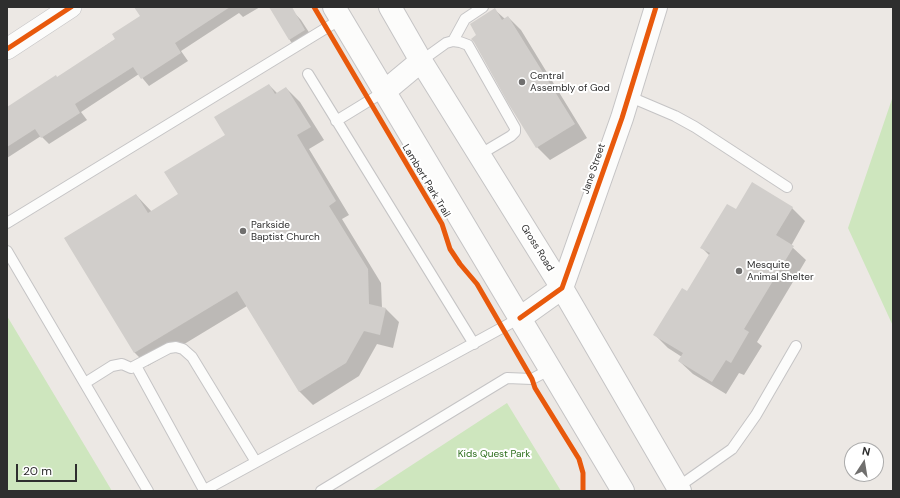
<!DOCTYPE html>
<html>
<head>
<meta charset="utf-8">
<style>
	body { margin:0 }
	#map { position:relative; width:900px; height:498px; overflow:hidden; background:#ece8e4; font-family:"DM Sans",sans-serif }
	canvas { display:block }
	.frame { position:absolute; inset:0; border:8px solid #2e2e2e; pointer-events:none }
	.north { position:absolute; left:844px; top:442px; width:40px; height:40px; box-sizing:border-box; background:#fff; border:1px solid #ababab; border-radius:50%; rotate:12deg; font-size:11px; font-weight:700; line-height:16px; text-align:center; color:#2e2e2e }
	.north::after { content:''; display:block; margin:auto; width:14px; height:18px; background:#706f6e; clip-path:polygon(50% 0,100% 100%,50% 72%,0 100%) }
	.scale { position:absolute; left:16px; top:464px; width:61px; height:18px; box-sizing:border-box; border:2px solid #2e2e2e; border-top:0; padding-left:5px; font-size:12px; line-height:14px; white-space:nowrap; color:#2e2e2e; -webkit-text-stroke:3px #fff; paint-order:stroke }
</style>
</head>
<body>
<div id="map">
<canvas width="900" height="498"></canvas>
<div class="frame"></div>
<div class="north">N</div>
<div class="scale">20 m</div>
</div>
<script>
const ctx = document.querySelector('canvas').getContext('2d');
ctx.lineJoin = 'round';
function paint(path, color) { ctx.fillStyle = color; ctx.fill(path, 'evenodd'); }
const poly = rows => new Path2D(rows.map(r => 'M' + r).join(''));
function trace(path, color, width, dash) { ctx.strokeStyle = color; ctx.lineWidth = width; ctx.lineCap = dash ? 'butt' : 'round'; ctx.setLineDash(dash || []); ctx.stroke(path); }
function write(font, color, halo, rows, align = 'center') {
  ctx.font = font + ' "DM Sans",sans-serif'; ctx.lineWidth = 4; ctx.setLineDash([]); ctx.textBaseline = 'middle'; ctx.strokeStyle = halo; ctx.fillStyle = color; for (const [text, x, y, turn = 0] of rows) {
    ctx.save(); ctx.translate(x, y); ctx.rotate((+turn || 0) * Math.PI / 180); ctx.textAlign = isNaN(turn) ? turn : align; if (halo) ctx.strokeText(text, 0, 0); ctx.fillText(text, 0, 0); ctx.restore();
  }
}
paint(poly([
	[893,96,893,326,848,228],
	[7,316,112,491,7,491],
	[507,403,561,491,372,491]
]), '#cee6be');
paint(poly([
	[164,7,260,7,243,17,239,13,181,51,188,61,149,86,139,74,81,112,87,120,49,144,41,136,7,158,7,108,57,78],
	[270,7,289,7,301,20,312,37,298,49,291,42],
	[495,10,505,19,508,17,521,30,587,138,550,160,537,147,478,36],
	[269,85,278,94,286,88,300,102,324,140,309,149,349,215,342,219,381,283,382,308,386,309,399,322,393,348,377,344,359,376,313,405,299,391,247,306,148,366,135,353,65,238,136,195,152,212,179,194,226,135],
	[792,208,805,221,791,246,806,260,757,342,762,346,744,375,739,373,726,394,693,374,679,361,682,357,668,348,655,335,688,293,710,256,702,248,736,210]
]), '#0003');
paint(poly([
	[134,7,230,7,175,43,181,53,141,79,133,67,75,104,80,113,41,138,35,129,7,147,7,107,56,75,57,77,115,39,112,34,140,16],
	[269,7,292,7,305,30,289,40],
	[495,8,502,20,508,16,575,124,536,148,508,103,474,42,471,39,476,35,470,24],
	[269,84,275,94,286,87,311,127,297,135,336,201,329,206,368,269,369,304,386,308,380,335,364,331,346,363,299,392,237,291,134,353,64,238,136,194,148,213,178,194,164,172,225,135,214,117],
	[752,182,793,207,776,235,794,246,744,329,749,332,731,363,726,360,712,382,678,361,683,353,653,335,682,288,687,291,710,253,700,248,727,204,736,209]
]), '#d1cecb');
const lane = poly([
	[453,41,465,19,483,7],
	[421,61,446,43,453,41,460,42,468,45,515,128,515,132,511,136,479,155],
	[308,74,474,344],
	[628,96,675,116,695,127,787,187],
	[336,121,385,91],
	[7,223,341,19],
	[7,251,148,491],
	[136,366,204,490],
	[85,383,112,366,122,364,131,368,169,348,176,347,183,349,192,357,256,462],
	[678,487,732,449,756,415,796,346],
	[203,491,520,318],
	[321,491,507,378,532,379,551,369]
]);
const street = poly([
	[7,49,71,7]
]);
const secondary = poly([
	[334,7,623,491],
	[390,7,421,61,562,288,680,491],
	[385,91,421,61],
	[520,318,562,288,622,118,656,7]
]);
trace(lane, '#c5c4c5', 12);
trace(street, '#c5c4c5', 22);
trace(secondary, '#c5c4c5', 24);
trace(lane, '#fcfcfb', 10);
trace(street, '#fcfcfb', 21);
trace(secondary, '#fcfcfb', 22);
trace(poly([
	[314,7,442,224,450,249,460,264,477,284,532,379,535,388,579,459,583,473,583,491],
	[7,49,71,7],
	[520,318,562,288,622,118,656,7]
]), '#e8590c', 5);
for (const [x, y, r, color] of [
	[522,82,4,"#706f6e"],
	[243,231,4,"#706f6e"],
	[739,271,4,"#706f6e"]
]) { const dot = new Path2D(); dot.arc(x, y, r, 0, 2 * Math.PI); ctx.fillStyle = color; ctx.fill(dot); trace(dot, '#fff', 1.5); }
write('10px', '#2e2e2e', '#fff', [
	["Central",530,76],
	["Assembly of God",530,88],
	["Parkside",251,225],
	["Baptist Church",251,237],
	["Mesquite",747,265],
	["Animal Shelter",747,277]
], 'left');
write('10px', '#2e2e2e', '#fff', [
	["Jane Street",594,169,-71],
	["Lambert Park Trail",426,181,59],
	["Gross Road",537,248,58]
]);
write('10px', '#2c6e1b', '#fff', [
	["Kids Quest Park",494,454]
]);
</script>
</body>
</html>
